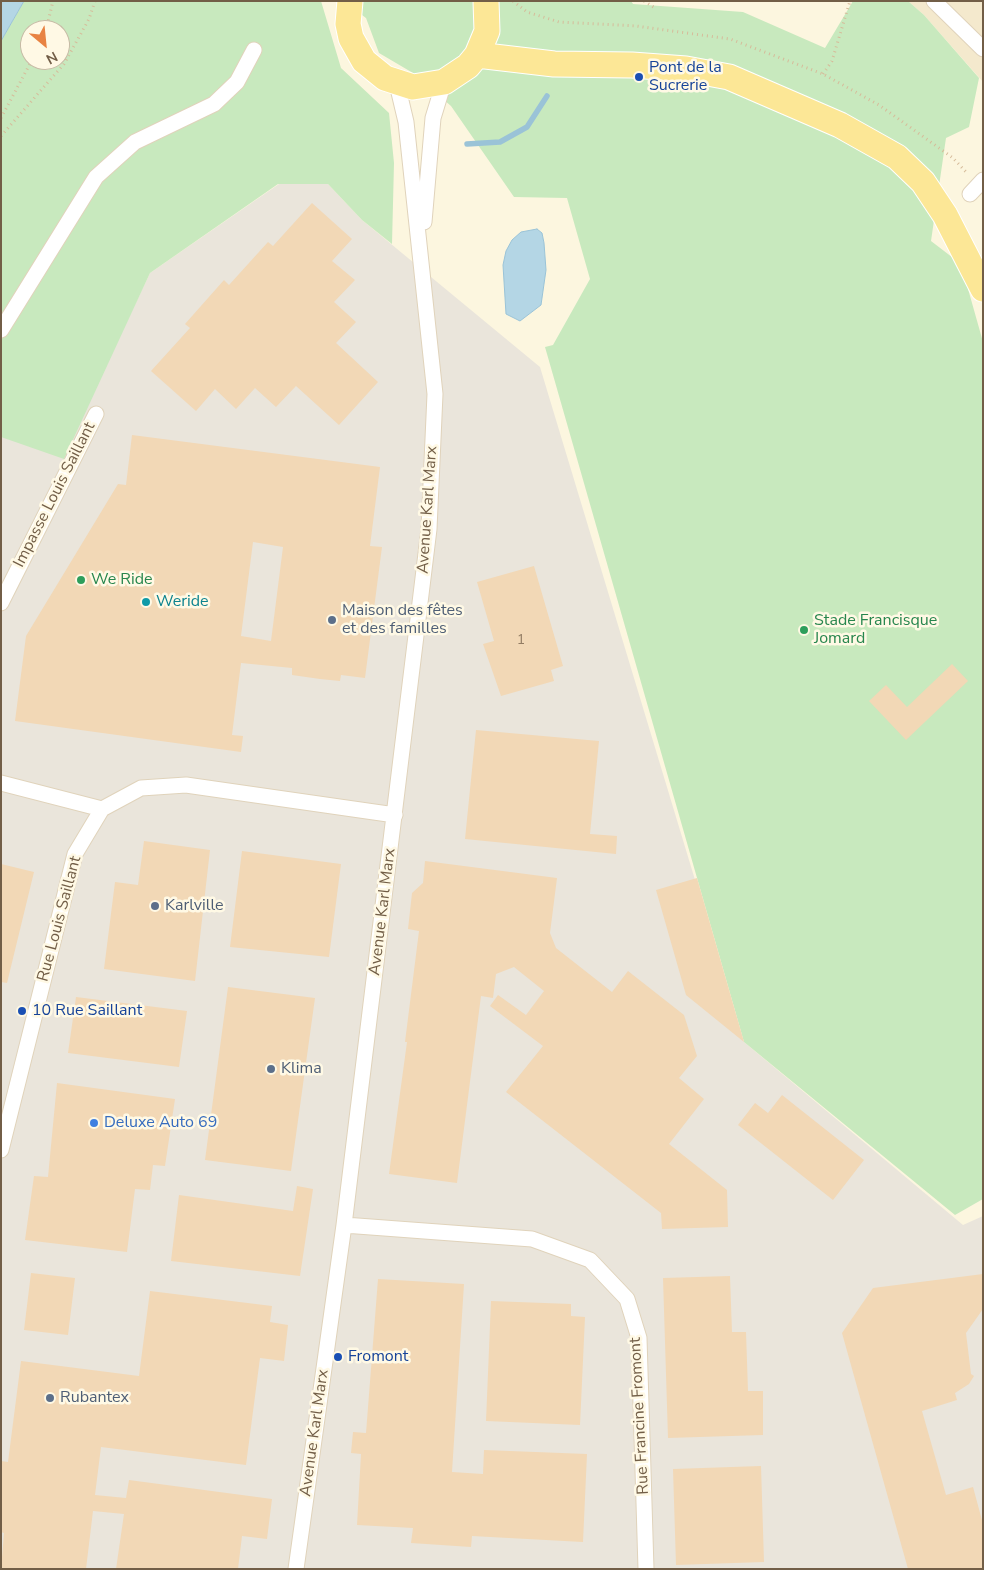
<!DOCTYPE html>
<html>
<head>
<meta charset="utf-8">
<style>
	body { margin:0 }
	#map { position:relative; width:984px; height:1570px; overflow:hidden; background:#fcf6df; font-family:"Nunito Sans",sans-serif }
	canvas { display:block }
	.frame { position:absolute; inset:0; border:2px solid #725e47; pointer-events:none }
	.north { position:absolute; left:20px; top:20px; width:50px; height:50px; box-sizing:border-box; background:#fff9e5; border:1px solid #c7bba6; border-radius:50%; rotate:152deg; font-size:14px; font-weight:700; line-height:20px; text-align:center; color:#725e47 }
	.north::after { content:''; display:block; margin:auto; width:18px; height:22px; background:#e88342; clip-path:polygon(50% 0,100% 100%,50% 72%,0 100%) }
</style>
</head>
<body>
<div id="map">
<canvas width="984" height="1570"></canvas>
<div class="frame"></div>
<div class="north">N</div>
</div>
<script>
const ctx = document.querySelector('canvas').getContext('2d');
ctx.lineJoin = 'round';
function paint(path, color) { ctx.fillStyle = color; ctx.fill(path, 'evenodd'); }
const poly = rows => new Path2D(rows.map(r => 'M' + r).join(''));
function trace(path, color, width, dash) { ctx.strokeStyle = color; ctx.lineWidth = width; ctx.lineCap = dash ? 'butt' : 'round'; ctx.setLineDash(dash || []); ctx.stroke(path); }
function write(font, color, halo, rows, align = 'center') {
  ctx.font = font + ' "Nunito Sans",sans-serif'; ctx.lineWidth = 5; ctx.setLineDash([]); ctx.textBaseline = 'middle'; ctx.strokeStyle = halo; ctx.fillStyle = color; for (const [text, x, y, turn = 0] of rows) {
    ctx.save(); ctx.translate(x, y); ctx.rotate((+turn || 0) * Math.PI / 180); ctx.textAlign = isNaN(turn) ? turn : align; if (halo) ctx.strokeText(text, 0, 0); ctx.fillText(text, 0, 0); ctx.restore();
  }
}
paint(poly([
	[908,1,983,1,983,82,924,15]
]), '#f4e9cd');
paint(poly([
	[279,184,328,184,362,220,540,367,744,1042,963,1225,983,1216,983,1569,1,1569,1,437,79,422,150,273]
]), '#eae5db');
paint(poly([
	[24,1,321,1,341,68,389,113,394,163,392,244,362,220,328,184,278,184,150,273,64,459,1,437,1,41],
	[30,30,60,30,60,60,30,60],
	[343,1,631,1,633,4,743,12,825,48,853,1,908,1,924,15,979,78,969,127,946,138,931,241,961,264,983,342,983,1199,955,1215,744,1042,545,347,553,345,590,279,567,198,514,197,451,106,413,73,379,53,366,18]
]), '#c8e9be');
const water = poly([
	[1,1,24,1,1,41,1,1],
	[537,229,542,233,544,243,546,270,541,305,520,321,506,314,503,265,506,251,512,240,521,232,537,229]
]);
paint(water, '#b4d6e5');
trace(water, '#9ac3d7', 1);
trace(poly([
	[467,144,500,142,527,127,547,96]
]), '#9ac3d7', 5.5);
paint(poly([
	[312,203,352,239,332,261,355,280,334,302,356,322,336,343,378,382,339,425,296,386,276,407,255,388,236,409,215,389,196,411,151,371,190,328,185,324,224,280,229,285,268,242,273,246],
	[132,435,380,467,370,546,382,547,365,678,341,675,340,681,320,679,292,675,292,668,241,663,232,735,243,736,241,752,15,721,26,636,118,484,126,485],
	[253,542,283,547,271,641,241,636],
	[534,566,563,666,551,670,554,681,501,696,483,644,494,641,477,582],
	[952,664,968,681,906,740,869,701,886,685,907,707],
	[476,730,599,741,590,834,617,836,616,854,465,839],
	[144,841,210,850,195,981,104,969,115,882,138,885],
	[242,851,341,864,329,957,230,947],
	[425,861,557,878,550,933,556,948,612,992,628,971,684,1015,697,1056,679,1078,704,1099,669,1144,727,1190,728,1227,662,1229,661,1213,506,1092,543,1046,490,1006,498,995,526,1015,544,991,514,967,496,974,493,998,481,996,457,1183,389,1174,407,1042,405,1042,419,931,408,929,412,893,423,883],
	[1,864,34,872,7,983,1,982],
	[697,878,744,1042,686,995,656,890],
	[228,987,315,998,291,1171,205,1160],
	[76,997,187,1011,179,1067,68,1053],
	[57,1083,175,1099,165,1166,153,1165,150,1190,135,1189,127,1252,25,1240,34,1176,48,1177],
	[782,1095,864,1160,833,1200,738,1125,755,1103,768,1113],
	[297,1186,313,1189,300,1276,171,1261,179,1195,293,1211],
	[31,1273,75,1278,68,1335,24,1330],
	[983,1274,983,1309,966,1333,971,1374,974,1376,969,1384,955,1393,957,1400,922,1411,946,1495,973,1487,983,1524,983,1569,908,1569,842,1333,873,1288],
	[730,1276,732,1332,746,1332,748,1391,763,1391,763,1435,668,1438,663,1278],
	[378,1279,464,1284,452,1472,483,1474,484,1450,587,1454,583,1542,472,1536,471,1547,411,1543,413,1528,357,1525,361,1454,351,1453,353,1432,366,1433],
	[150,1291,272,1306,270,1322,288,1325,284,1361,260,1358,246,1465,101,1447,95,1495,126,1498,129,1480,272,1499,267,1539,242,1536,238,1569,116,1569,124,1514,93,1511,86,1569,1,1569,4,1533,1,1532,1,1461,8,1462,21,1361,139,1376],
	[491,1301,571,1304,571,1316,585,1317,580,1425,486,1421],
	[761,1466,764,1562,676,1565,673,1469]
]), '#f2d8b6');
const minor = poly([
	[934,1,983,49],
	[970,194,983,180],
	[424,222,433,118,444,82],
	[1,330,96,177,135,142,214,104,237,82,254,50],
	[1,603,96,414],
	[1,783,102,809],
	[1,1150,75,854,102,809,141,788,186,785,395,815],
	[344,1225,532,1239,590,1260,627,1299,639,1338,646,1569],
	[296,1569,344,1225,429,529,435,394,406,122,397,84]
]);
const primary = poly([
	[350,1,348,24,351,38,364,61,385,78,413,87,444,82,468,66,477,55,487,31,486,1],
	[477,55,554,64,632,65,686,69,729,77,840,125,897,157,923,182,945,215,983,289]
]);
trace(minor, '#e0d3bb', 17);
trace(primary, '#fff', 27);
trace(poly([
	[513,1,527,12,559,22,636,26,730,39,823,74,879,105,953,158,967,173],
	[644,1,655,8],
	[46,30,53,1],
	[823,74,832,61,850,1],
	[1,118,32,60],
	[1,136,64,64,89,19,95,1]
]), '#d6bb9a', 3, [1, 4]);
trace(minor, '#fff', 15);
trace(primary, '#fce796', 25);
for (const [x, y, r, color] of [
	[639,77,5,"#1a4fb4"],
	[81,580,5,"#2e9e5b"],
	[146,602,5,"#0f9aa8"],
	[332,620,5,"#5c6f8a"],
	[804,630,5,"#2e9e5b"],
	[155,906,5,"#5c6f8a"],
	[22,1011,5,"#1a4fb4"],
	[271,1069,5,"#5c6f8a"],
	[94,1123,5,"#3f7fe0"],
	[338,1357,5,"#1a4fb4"],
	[50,1398,5,"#5c6f8a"]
]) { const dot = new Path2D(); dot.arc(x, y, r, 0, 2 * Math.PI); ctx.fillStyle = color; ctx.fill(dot); trace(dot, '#fff9e5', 2); }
write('14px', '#927c63', null, [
	["1",521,641]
]);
write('16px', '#164399', '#fff9e5', [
	["Pont de la",649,68],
	["Sucrerie",649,86],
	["10 Rue Saillant",32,1011],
	["Fromont",348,1357]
], 'left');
write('16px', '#725e47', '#fff9e5', [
	["Impasse Louis Saillant",55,495,-63],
	["Avenue Karl Marx",428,510,-86],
	["Avenue Karl Marx",383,912,-83],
	["Rue Louis Saillant",60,919,-75],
	["Rue Francine Fromont",640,1416,-93],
	["Avenue Karl Marx",315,1433,-82]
]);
write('16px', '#27864d', '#fff9e5', [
	["We Ride",91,580],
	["Stade Francisque",814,621],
	["Jomard",814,639]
], 'left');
write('16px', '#0d838f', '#fff9e5', [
	["Weride",156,602]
], 'left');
write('16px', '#4e5e75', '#fff9e5', [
	["Maison des fêtes",342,611],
	["et des familles",342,629],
	["Karlville",165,906],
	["Klima",281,1069],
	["Rubantex",60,1398]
], 'left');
write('16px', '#366cbe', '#fff9e5', [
	["Deluxe Auto 69",104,1123]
], 'left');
</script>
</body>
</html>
